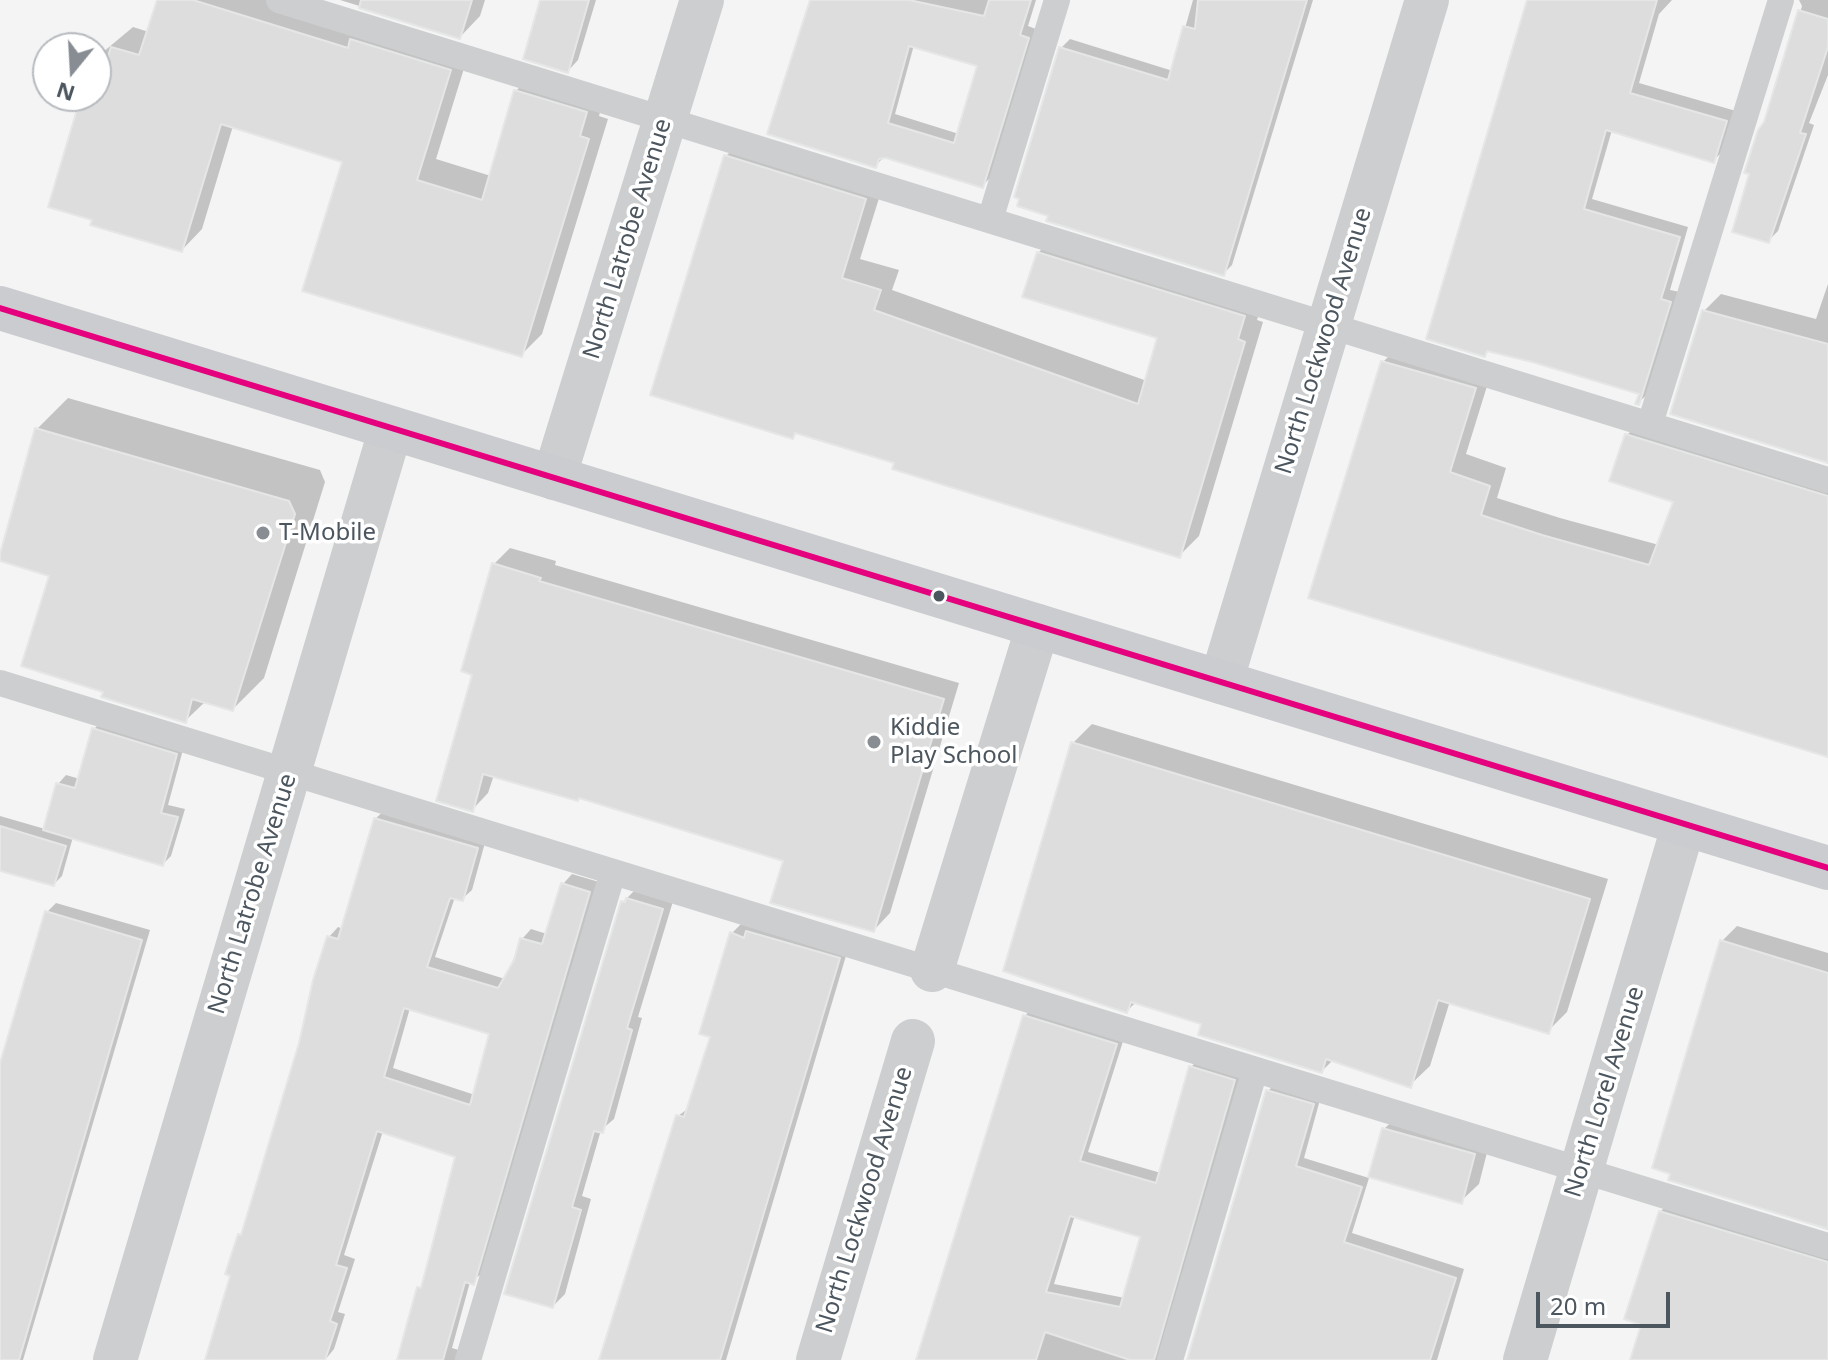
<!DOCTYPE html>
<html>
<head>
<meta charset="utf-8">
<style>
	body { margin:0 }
	#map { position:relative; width:1828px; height:1360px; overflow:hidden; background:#f4f4f4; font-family:"Noto Sans",sans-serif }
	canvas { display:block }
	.north { position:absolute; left:32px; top:32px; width:80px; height:80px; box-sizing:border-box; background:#fff; border:2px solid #b7bbbf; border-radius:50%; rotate:198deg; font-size:22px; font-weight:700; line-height:32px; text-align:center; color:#4c565f }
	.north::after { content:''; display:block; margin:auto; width:28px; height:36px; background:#878d93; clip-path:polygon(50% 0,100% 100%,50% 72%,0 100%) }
	.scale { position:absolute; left:1536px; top:1292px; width:134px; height:36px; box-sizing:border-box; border:4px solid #4c565f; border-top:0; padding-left:10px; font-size:24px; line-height:28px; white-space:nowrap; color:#4c565f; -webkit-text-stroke:6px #fff; paint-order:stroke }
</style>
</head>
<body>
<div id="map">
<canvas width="1828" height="1360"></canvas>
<div class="north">N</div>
<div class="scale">20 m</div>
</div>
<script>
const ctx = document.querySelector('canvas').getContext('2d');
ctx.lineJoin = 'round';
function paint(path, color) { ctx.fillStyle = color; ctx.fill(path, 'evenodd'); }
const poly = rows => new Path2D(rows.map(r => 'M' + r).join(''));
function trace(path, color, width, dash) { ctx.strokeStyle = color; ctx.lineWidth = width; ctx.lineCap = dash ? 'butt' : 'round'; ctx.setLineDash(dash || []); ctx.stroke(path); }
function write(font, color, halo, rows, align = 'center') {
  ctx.font = font + ' "Noto Sans",sans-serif'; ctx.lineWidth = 7; ctx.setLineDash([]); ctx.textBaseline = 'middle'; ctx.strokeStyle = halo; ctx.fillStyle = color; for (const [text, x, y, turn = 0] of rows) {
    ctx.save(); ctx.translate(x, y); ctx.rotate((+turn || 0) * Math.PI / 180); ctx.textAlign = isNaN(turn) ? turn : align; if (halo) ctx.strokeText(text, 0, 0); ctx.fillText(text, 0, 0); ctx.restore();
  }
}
paint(poly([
	[159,0,310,0,470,49,436,159,491,176,516,91,536,70,606,92,599,116,608,119,542,334,521,355,344,160,233,126,202,229,182,250,83,96,96,96,96,58,133,27,149,32],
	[340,0,485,0,480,16,460,37],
	[542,0,596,0,578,60,568,71],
	[811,0,1036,0,1028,26,1036,29,991,177,982,186,884,157,875,166],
	[914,45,979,65,959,134,895,114],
	[1193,0,1313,0,1232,265,1223,274,1061,48,1070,39,1173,71],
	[1531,0,1672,0,1659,14,1639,83,1736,111,1723,151,1713,161,1612,130,1592,199,1688,227,1670,290,1680,292,1649,393,1639,402,1641,393,1490,349,1485,355],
	[1799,0,1828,0,1828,75,1809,123,1814,125,1778,231,1768,241,1766,123,1802,6],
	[746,136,885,179,860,259,899,270,892,290,1147,381,1160,337,1038,253,1058,233,1264,297,1257,320,1263,322,1199,536,1179,556,896,462,797,432,792,437,726,156],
	[1828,284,1828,461,1704,311,1721,294,1816,319],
	[1400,345,1492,370,1466,454,1506,468,1497,498,1560,518,1659,545,1676,501,1627,435,1644,418,1828,474,1828,753,1310,596,1383,362],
	[68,398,320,470,325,482,264,678,233,709,206,701,185,721,105,691,51,575,37,429],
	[510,548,556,561,555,565,959,683,890,913,874,930,772,902,785,859,580,796,494,775,488,793,472,810,474,674,494,564],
	[102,721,184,746,168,805,185,809,171,856,163,864,73,837,62,876,54,884,0,869,0,816,45,829,58,784,66,775,80,779,94,729],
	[1092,724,1608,879,1567,1012,1548,1031,1450,1001,1430,1066,1410,1085,1334,1059,1322,1071,1204,1022,1136,1002,1127,1011,1073,743],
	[385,810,486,839,472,890,462,899,455,897,435,957,505,979,522,939,531,929,547,934,563,884,572,874,599,882,483,1273,470,1282,452,1348,462,1351,465,1360,402,1360,458,1156,383,1131,344,1255,355,1259,338,1312,345,1314,334,1349,325,1360,207,1360,232,1275,228,1273,266,1162,329,937,338,927,343,929,375,819],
	[410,1008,492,1033,475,1095,393,1068],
	[635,890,674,898,638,1017,642,1018,614,1119,601,1130,582,1196,591,1199,565,1294,553,1306,623,902],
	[56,903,150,930,23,1360,0,1360,0,1072,47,912],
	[741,924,848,949,726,1360,602,1360,678,1116,690,1107,713,1036,732,933],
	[1737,926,1828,953,1828,1230,1670,1179,1722,941],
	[1033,1007,1125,1035,1088,1152,1161,1173,1191,1067,1200,1058,1243,1071,1167,1360,920,1360,1025,1016],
	[1075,1215,1142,1236,1125,1298,1054,1284],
	[1277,1082,1321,1096,1304,1158,1369,1178,1352,1233,1464,1269,1437,1360,1189,1360,1268,1091],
	[1402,1112,1491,1137,1479,1184,1461,1201,1384,1129],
	[1676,1196,1828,1241,1828,1360,1632,1360,1643,1323,1660,1212]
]), '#0003');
const building = poly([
	[157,0,193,0,348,48,350,39,451,70,417,180,482,200,514,90,587,112,580,136,589,139,522,357,302,291,342,162,221,124,182,252,90,225,92,220,48,207,81,96,96,96,96,60,106,63,111,47,139,55,157,0],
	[361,0,472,0,460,39,359,8,361,0],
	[540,0,589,0,568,73,523,59,540,0],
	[810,0,909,0,984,16,989,0,1031,0,1020,35,1029,38,983,188,886,158,879,159,876,168,767,134,810,0],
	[909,46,977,66,954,143,888,123,909,46],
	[1198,0,1307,0,1224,276,1046,221,1048,216,1017,206,1019,199,1014,197,1059,47,1168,80,1183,26,1195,29,1198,0],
	[1527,0,1657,0,1630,93,1727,121,1714,163,1606,130,1584,209,1680,237,1661,299,1671,302,1639,405,1635,404,1639,394,1532,362,1487,351,1485,357,1426,339,1527,0],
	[1798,10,1828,19,1828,47,1800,133,1806,134,1769,243,1732,232,1749,174,1744,173,1758,130,1764,122,1798,10],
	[724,155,866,199,842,278,881,290,874,310,1138,404,1157,338,1022,297,1037,252,1245,316,1238,339,1245,342,1180,558,892,469,894,463,795,433,793,439,650,395,724,155],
	[1702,310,1828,344,1828,463,1670,414,1702,310],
	[1381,361,1476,388,1450,472,1490,486,1481,515,1542,535,1649,565,1673,502,1609,481,1625,434,1828,496,1828,757,1308,598,1381,361],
	[35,428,289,501,295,514,233,711,192,699,186,723,101,697,103,692,21,666,49,576,0,561,0,554,35,428],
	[492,563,541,578,539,581,944,699,874,932,770,903,783,861,579,798,578,801,483,774,473,812,436,801,472,675,461,671,492,563],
	[92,728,177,754,161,813,178,817,163,866,43,830,56,783,75,788,92,728],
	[1071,742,1590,899,1549,1034,1438,1000,1411,1088,1326,1059,1322,1073,1198,1035,1201,1024,1131,1002,1127,1013,1003,971,1071,742],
	[374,818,478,848,463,901,450,898,427,967,498,988,514,960,520,938,542,944,561,883,590,892,474,1285,465,1282,443,1360,397,1360,417,1287,421,1288,455,1157,377,1131,336,1265,347,1268,330,1321,337,1324,325,1360,205,1360,230,1276,225,1274,238,1234,241,1235,299,1043,313,980,327,936,338,939,374,818],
	[404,1008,489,1034,470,1105,384,1077,404,1008],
	[0,826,66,846,54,886,0,871,0,826],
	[626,898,663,909,627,1028,632,1030,603,1133,594,1131,572,1207,581,1210,553,1308,504,1294,621,901,625,902,626,898],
	[45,911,142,940,19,1360,0,1360,0,1063,45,911],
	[746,931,840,958,720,1360,599,1360,676,1115,684,1117,710,1037,699,1034,730,932,744,938,746,931],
	[1720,940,1828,973,1828,1229,1668,1180,1670,1174,1652,1168,1720,940],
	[1023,1015,1117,1044,1080,1161,1156,1183,1189,1066,1235,1080,1154,1360,1130,1360,1045,1332,1036,1360,916,1360,1023,1015],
	[1070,1216,1140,1237,1120,1307,1046,1292,1070,1216],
	[1266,1090,1314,1104,1296,1166,1362,1187,1344,1242,1456,1278,1430,1360,1187,1360,1266,1090],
	[1382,1128,1475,1154,1462,1204,1368,1177,1382,1128],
	[1659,1211,1828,1262,1828,1360,1630,1360,1641,1325,1624,1319,1659,1211]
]);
paint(building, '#ddddde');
trace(building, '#e5e6e6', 2);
trace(poly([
	[279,0,1828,480],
	[990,220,1057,0],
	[1650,424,1781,0],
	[0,683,1828,1246],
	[468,1360,613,872],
	[1170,1360,1255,1070]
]), '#cccecf', 26);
trace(poly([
	[554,478,702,0],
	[1221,682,1427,0],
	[932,970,1038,626],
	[115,1360,391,428],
	[818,1360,913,1041],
	[1525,1360,1684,824]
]), '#cccecf', 44);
trace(poly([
	[0,308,1828,868]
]), '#cacccf', 44);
trace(poly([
	[0,308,1828,868]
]), '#e5007d', 6);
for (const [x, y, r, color] of [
	[263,533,8,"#878d93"],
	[939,596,7,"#4c565f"],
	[874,742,8,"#878d93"]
]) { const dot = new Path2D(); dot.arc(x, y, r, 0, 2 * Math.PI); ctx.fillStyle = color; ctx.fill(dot); trace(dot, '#fff', 3); }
write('24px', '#4c565f', '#fff', [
	["North Latrobe Avenue",628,239,-73],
	["North Lockwood Avenue",1324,341,-73],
	["North Latrobe Avenue",253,894,-73],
	["North Lorel Avenue",1605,1092,-73],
	["North Lockwood Avenue",865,1200,-73]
]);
write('24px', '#4c565f', '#fff', [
	["T-Mobile",279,533],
	["Kiddie",890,728],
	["Play School",890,756]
], 'left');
</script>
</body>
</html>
